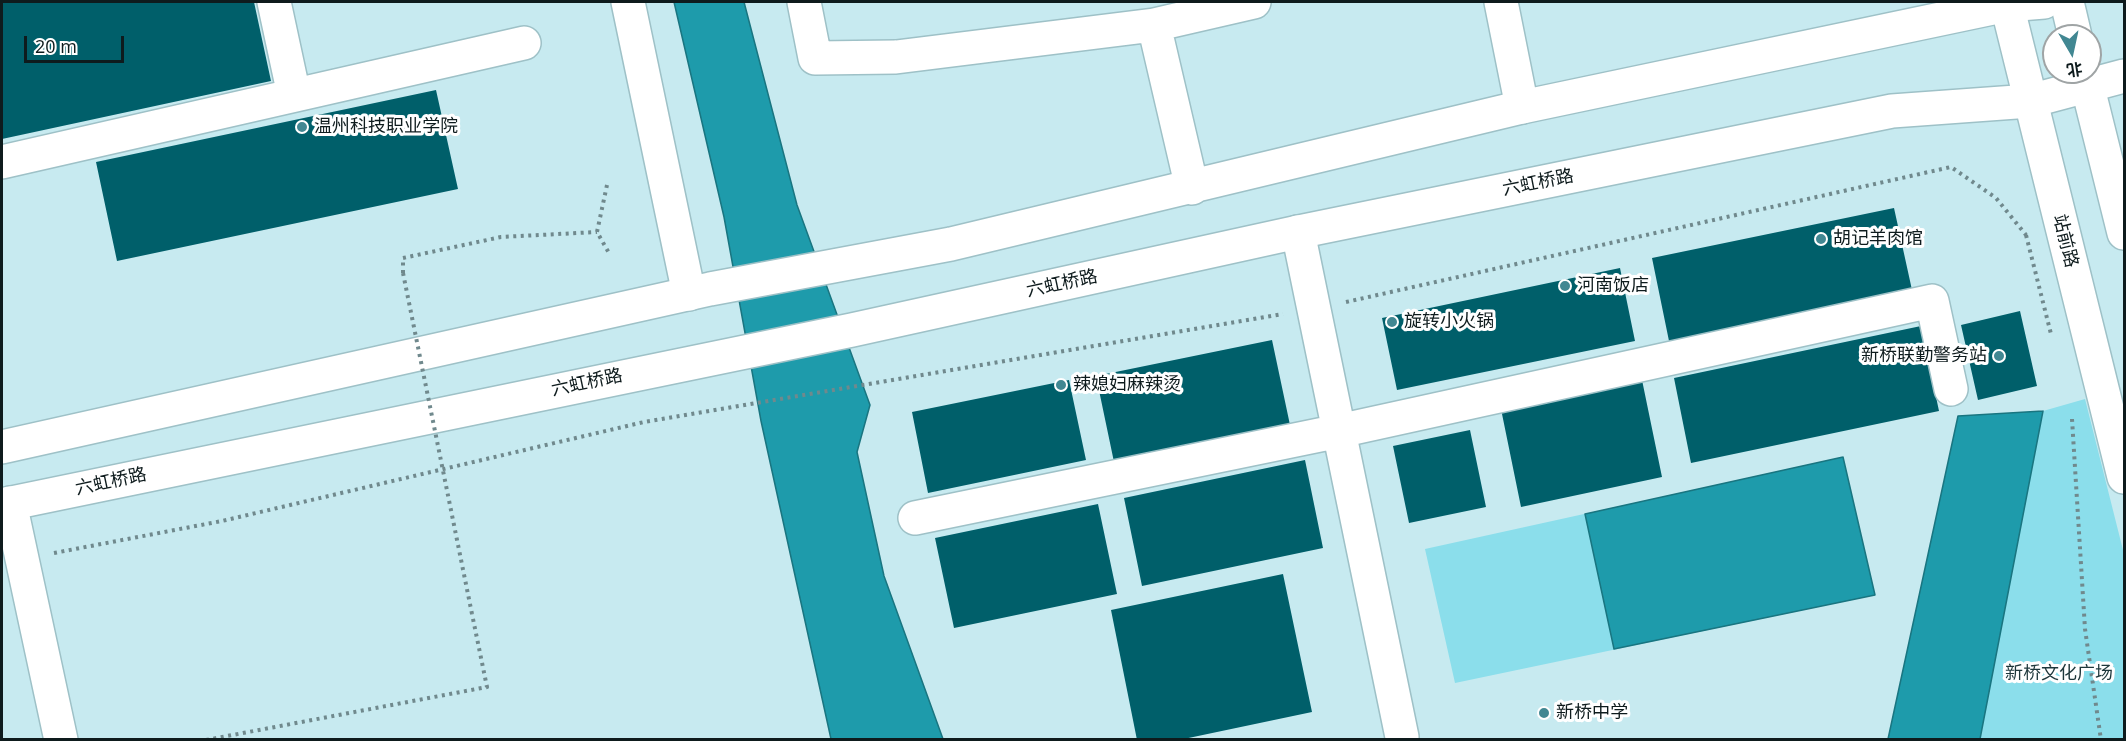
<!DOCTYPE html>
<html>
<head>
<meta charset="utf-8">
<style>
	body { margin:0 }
	#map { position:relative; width:2126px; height:741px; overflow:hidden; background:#c7eaf0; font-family:"Open Sans","Noto Sans SC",sans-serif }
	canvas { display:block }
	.frame { position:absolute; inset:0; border:3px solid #0e1b1d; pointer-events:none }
	.north { position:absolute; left:2042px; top:24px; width:60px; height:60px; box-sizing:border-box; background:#fff; border:2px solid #9fa4a5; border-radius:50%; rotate:171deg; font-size:16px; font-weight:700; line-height:24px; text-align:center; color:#0e1b1d }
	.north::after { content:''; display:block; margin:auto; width:21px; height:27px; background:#418792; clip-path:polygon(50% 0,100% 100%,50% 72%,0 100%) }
	.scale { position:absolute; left:24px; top:36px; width:100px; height:27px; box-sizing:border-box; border:3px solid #0e1b1d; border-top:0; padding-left:8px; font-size:18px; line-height:21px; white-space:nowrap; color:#0e1b1d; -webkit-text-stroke:4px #fff; paint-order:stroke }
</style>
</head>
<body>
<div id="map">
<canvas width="2126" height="741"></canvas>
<div class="frame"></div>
<div class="north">北</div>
<div class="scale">20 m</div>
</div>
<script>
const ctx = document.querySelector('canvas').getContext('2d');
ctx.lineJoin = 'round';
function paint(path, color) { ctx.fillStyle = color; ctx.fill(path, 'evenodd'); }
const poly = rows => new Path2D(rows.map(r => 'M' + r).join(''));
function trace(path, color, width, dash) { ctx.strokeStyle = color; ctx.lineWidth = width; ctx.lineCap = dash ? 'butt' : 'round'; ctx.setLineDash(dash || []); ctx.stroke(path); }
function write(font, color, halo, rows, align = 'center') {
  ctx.font = font + ' "Open Sans","Noto Sans SC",sans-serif'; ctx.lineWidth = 6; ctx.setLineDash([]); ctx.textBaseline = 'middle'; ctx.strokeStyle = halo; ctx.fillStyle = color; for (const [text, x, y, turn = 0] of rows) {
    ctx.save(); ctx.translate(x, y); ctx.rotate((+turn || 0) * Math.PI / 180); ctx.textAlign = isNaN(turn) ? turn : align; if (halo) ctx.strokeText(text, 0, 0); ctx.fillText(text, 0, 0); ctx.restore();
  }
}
paint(poly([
	[2085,399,2124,554,2124,739,1980,739,2043,411],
	[1843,457,1875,595,1455,683,1425,549]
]), '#8bdeeb');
const water = poly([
	[674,2,744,2,797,205,870,405,857,452,884,576,943,739,831,739,761,421,724,217,674,2],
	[2043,411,1980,739,1888,739,1958,416,2043,411],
	[1843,457,1875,595,1614,649,1585,514,1843,457]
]);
paint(water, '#1e9bab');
trace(water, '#197580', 1.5);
paint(poly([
	[2,2,254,2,271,81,2,139],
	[436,90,458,189,117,261,96,162],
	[1894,208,1912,290,1669,341,1652,258],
	[1620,268,1635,341,1397,390,1382,318],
	[2020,311,2037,386,1978,400,1961,325],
	[1921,326,1939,411,1691,463,1674,378],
	[1272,340,1290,425,1114,462,1096,376],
	[1069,380,1086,460,928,493,912,412],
	[1642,380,1662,477,1521,507,1501,409],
	[1470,430,1486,507,1409,523,1393,446],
	[1305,460,1323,548,1142,586,1124,498],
	[1098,504,1117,594,954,628,935,538],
	[1283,574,1312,712,1179,740,1137,740,1111,610]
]), '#005f6a');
const minor = poly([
	[274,2,294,95],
	[628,2,689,294],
	[804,2,815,58,896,57,1154,25,1254,2],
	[1501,2,1522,107],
	[2067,2,2075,36],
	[2007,5,2124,477],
	[1154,25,1192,188],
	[2084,72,2124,233],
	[2,162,524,43],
	[1298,232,1402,737],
	[10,503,61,740],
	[915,518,1339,431,1932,301,1951,389]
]);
const major = poly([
	[2,447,710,289,951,244,1522,107,2007,5,2044,2],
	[2,505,852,330,1298,232,1892,111,2030,101,2124,76]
]);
trace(minor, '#9ec1c7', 36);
trace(major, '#9ec1c7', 36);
trace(poly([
	[607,185,597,232,609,253],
	[2026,235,2051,334],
	[403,273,403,258,501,237,597,232],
	[1346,302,1951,167,1996,198,2026,235,2031,235],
	[2072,419,2085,629,2101,740],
	[54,553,222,521,644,422,1283,314],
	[206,740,487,687,472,614]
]), '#70898d', 4, [3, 4.5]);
trace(minor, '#fff', 33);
trace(major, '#fff', 33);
trace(poly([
	[403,273,472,614]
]), '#70898d', 4, [3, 4.5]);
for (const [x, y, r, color] of [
	[302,127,6,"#418792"],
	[1821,239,6,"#418792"],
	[1565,286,6,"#418792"],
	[1392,322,6,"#418792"],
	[1999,356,6,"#418792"],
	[1061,385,6,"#418792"],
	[1544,713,6,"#418792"]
]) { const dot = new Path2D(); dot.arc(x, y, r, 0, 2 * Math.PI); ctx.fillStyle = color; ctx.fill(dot); trace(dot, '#fff', 2); }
write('18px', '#0e1b1d', '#fff', [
	["温州科技职业学院",314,127],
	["胡记羊肉馆",1833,239],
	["河南饭店",1577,286],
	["旋转小火锅",1404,322],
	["新桥联勤警务站",1987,356,"right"],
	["辣媳妇麻辣烫",1073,385],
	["新桥中学",1556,713]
], 'left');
write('18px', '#0e1b1d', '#fff', [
	["六虹桥路",1538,183,-11],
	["站前路",2065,241,76],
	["六虹桥路",1062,284,-12],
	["六虹桥路",587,383,-12],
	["六虹桥路",111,482,-12]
]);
write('18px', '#1e373b', '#fff', [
	["新桥文化广场",2059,674]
]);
</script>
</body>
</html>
